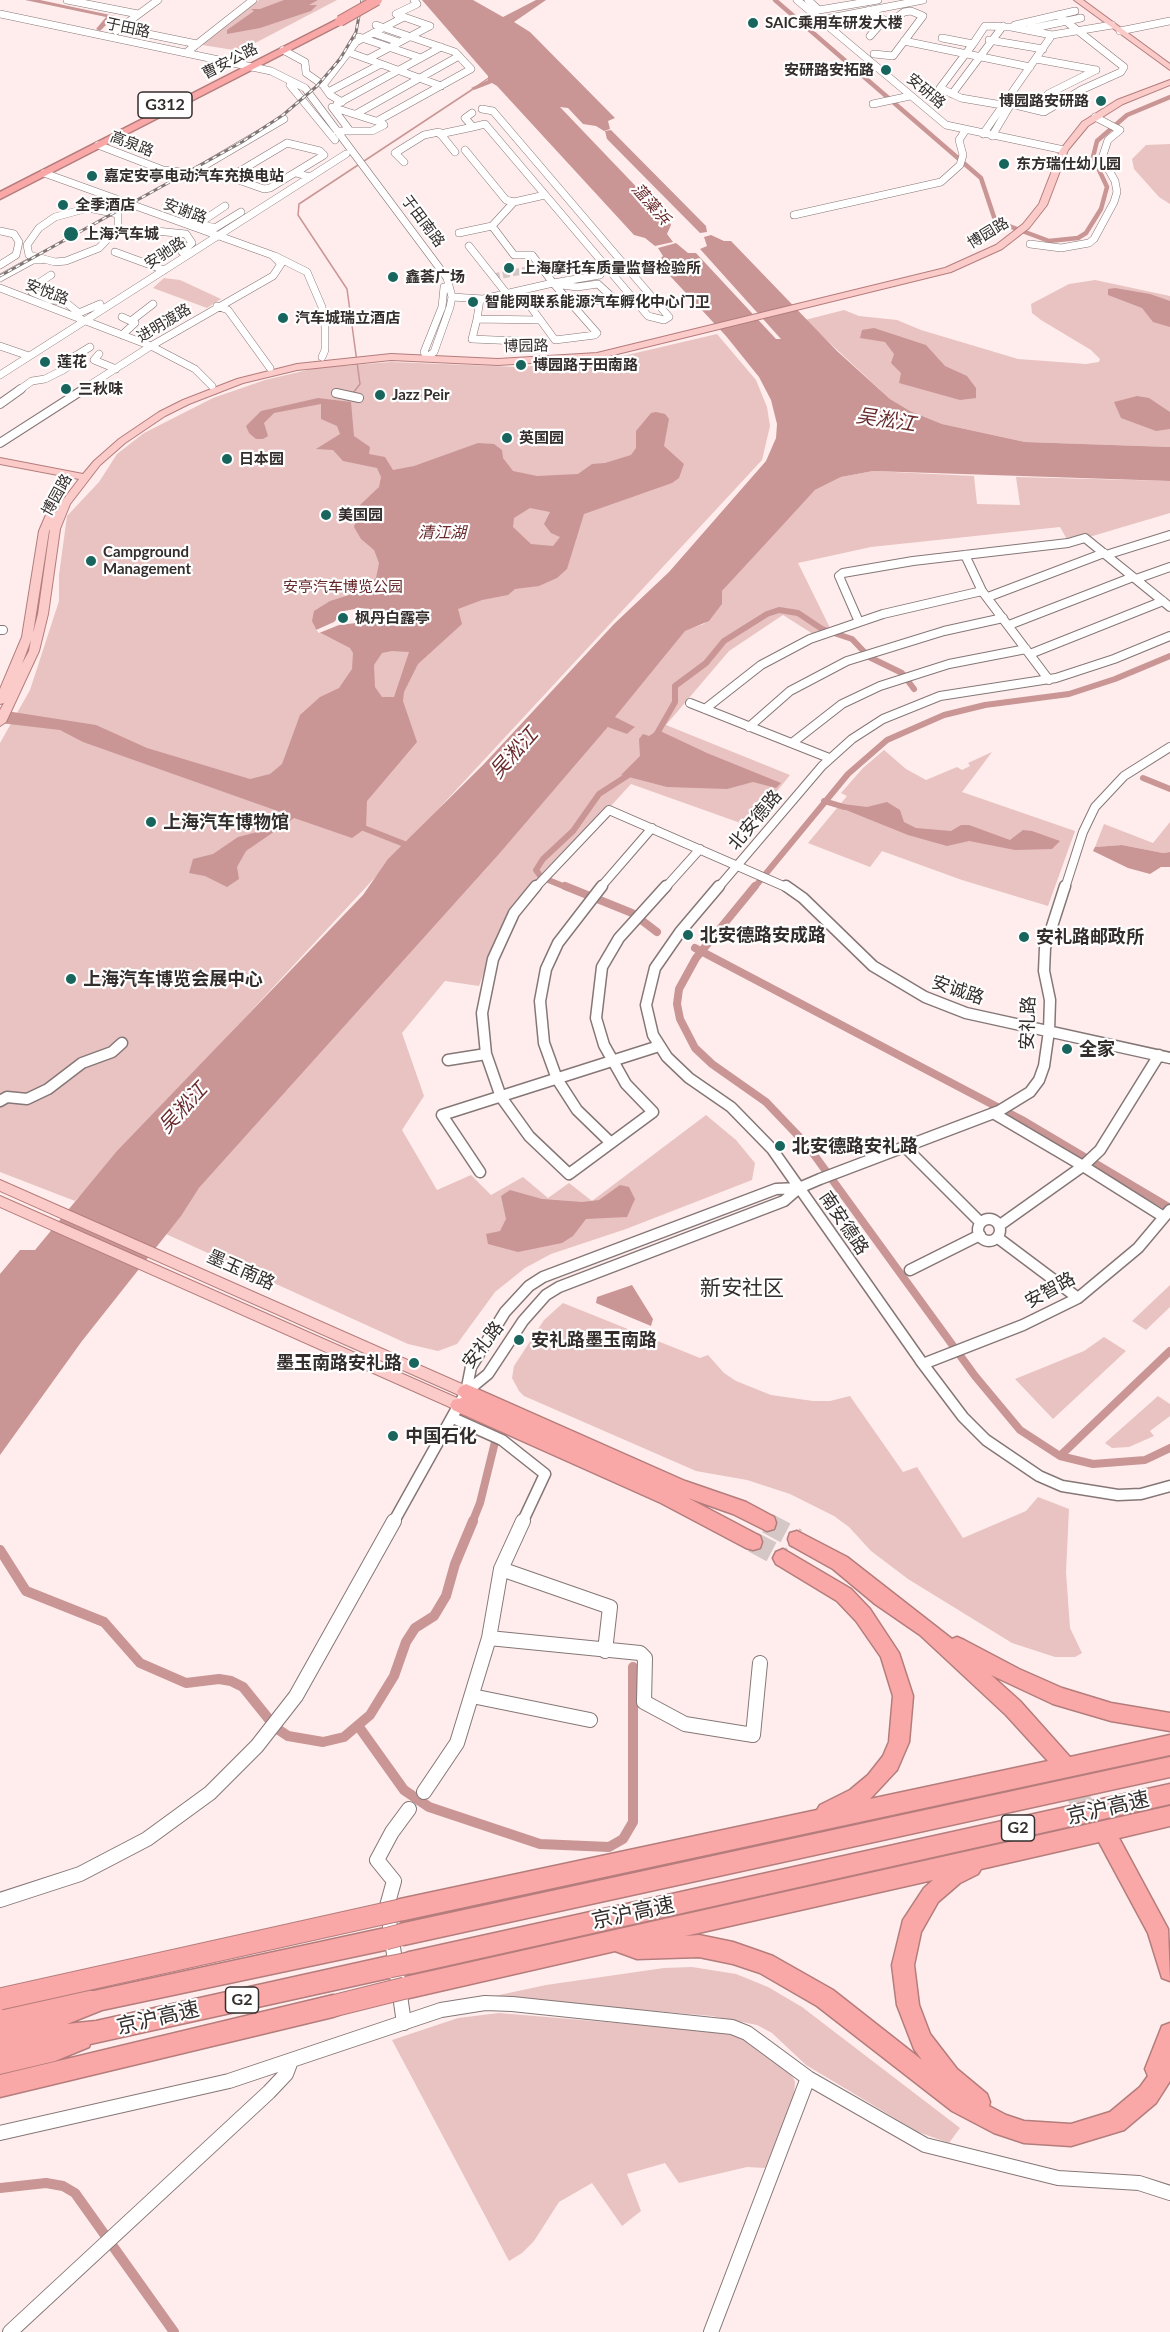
<!DOCTYPE html>
<html>
<head>
<meta charset="utf-8">
<style>
	body { margin:0 }
	canvas { display:block; background:#feedec }
</style>
</head>
<body>
<canvas width="1170" height="2332"></canvas>
<script>
const ctx = document.querySelector('canvas').getContext('2d');
ctx.lineJoin = 'round';
function paint(path, color) { ctx.fillStyle = color; ctx.fill(path, 'evenodd'); }
const poly = rows => new Path2D(rows.map(r => 'M' + r).join(''));
function trace(path, color, width, dash) { ctx.strokeStyle = color; ctx.lineWidth = width; ctx.lineCap = dash ? 'butt' : 'round'; ctx.setLineDash(dash || []); ctx.stroke(path); }
function write(font, color, halo, rows, align = 'center') {
  ctx.font = font + ' Lato,"Noto Sans SC",sans-serif'; ctx.lineWidth = 4.5; ctx.setLineDash([]); ctx.textBaseline = 'middle'; ctx.strokeStyle = halo; ctx.fillStyle = color; for (const [text, x, y, turn = 0] of rows) {
    ctx.save(); ctx.translate(x, y); ctx.rotate((+turn || 0) * Math.PI / 180); ctx.textAlign = isNaN(turn) ? turn : align; if (halo) ctx.strokeText(text, 0, 0); ctx.fillText(text, 0, 0); ctx.restore();
  }
}
paint(poly([
	[259,0,337,0,240,51,202,45],
	[1170,144,1170,204,1159,197,1134,169,1132,159,1146,145],
	[164,278,180,280,221,299,207,308,153,288],
	[1095,280,1170,296,1170,447,1025,442,942,424,910,411,890,399,805,320,844,310,859,316,897,320,921,330,1018,359,1086,364,1099,362,1100,359,1091,350,1041,320,1032,313,1031,304,1069,284],
	[717,334,756,380,767,407,770,426,762,460,75,1201,0,1172,0,743,30,690,59,601,59,575,67,516,99,482,117,454,144,433,213,398,265,380,316,368,391,362,519,367,571,363,610,359],
	[873,471,974,476,977,504,1020,505,1016,477,1170,481,1170,513,1069,543,1060,527,871,547,798,563,830,628,813,634,783,615,729,651,666,725,790,775,749,826,631,784,512,914,496,938,479,986,445,981,402,1033,424,1096,402,1130,437,1190,471,1175,491,1195,523,1177,548,1198,569,1183,592,1201,706,1115,736,1140,755,1163,752,1180,626,1229,551,1254,525,1268,495,1292,457,1344,438,1351,408,1344,166,1234,199,1188,500,853,609,726,627,734,634,728,614,717,685,630,704,624,722,604,722,591,749,560,815,490,841,477],
	[884,750,906,769,926,780,957,767,962,770,970,766,968,763,992,752,962,792,1075,831,1048,906,962,880,882,851,870,867,808,843,847,796,841,793,863,768],
	[1170,822,1170,852,1163,853,1122,845,1095,847,1104,824,1153,843],
	[1170,1285,1170,1307,1146,1330,1132,1321],
	[563,1303,700,1358,708,1355,724,1373,736,1381,771,1395,813,1401,830,1401,850,1396,903,1472,917,1467,963,1538,1026,1511,1038,1497,1069,1509,1066,1572,1070,1628,1082,1653,1075,1657,1055,1657,1012,1643,908,1579,871,1551,849,1527,834,1516,790,1494,747,1480,696,1471,524,1396,519,1391,512,1378,514,1366,544,1320],
	[1104,1337,1126,1351,1053,1419,1015,1379,1084,1351],
	[1158,1396,1170,1404,1170,1416,1150,1431,1154,1436,1129,1447,1112,1448,1105,1443],
	[692,1967,736,1974,768,1987,802,2007,960,2128,949,2143,918,2132,806,2065,772,2033,757,2025,712,2016,490,1997,546,1985,664,1968],
	[499,2013,724,2032,753,2043,791,2073,795,2082,794,2097,765,2168,747,2167,679,2183,665,2163,627,2174,641,2211,622,2226,592,2183,559,2202,534,2241,522,2253,509,2261,392,2040,458,2018]
]), '#e8c3c2');
paint(poly([
	[284,0,318,0,309,5,317,5,311,11,260,28,227,34,227,30,254,11,251,9,260,9],
	[422,0,473,0,503,17,536,0,546,0,514,22,530,32,615,118,608,121,610,129,604,131,596,126,583,124,568,108,560,107,669,221,671,225,667,234,673,242,655,246,645,238,634,235,497,86,492,83,474,90,471,88,488,80,488,76],
	[611,130,706,226,707,232,700,233,607,139,605,131],
	[711,235,724,241,731,241,837,351,890,399,910,411,942,424,1025,442,1170,447,1170,481,873,471,841,477,815,490,722,591,722,604,709,621,685,631,615,717,635,727,627,734,608,727,500,853,199,1188,181,1216,82,1341,0,1455,0,1274,20,1250,35,1250,117,1151,363,895,388,859,483,765,614,624,669,572,766,461,776,438,777,424,771,400,759,377,726,336,657,262,663,256,658,248,676,243,688,253,696,253,776,339,781,339,700,249,707,246,704,237],
	[1115,288,1150,294,1170,301,1170,327,1153,322,1142,308,1108,295,1108,289],
	[874,328,926,345,945,366,967,376,976,388,976,398,960,400,899,383,901,373,891,363,894,354,885,342,860,338,862,330],
	[1137,396,1149,398,1170,412,1170,429,1156,431,1121,418,1114,402],
	[318,398,351,402,354,436,370,447,369,454,385,457,393,470,414,466,478,443,494,444,502,450,503,458,513,471,537,476,578,474,592,464,605,463,631,455,636,448,636,431,651,413,656,412,665,414,669,419,664,446,684,464,679,478,672,483,584,514,567,569,557,578,539,586,515,589,508,595,482,600,458,609,462,624,418,664,404,692,403,701,417,742,367,801,366,828,352,838,294,818,246,851,237,867,239,879,227,887,205,876,189,873,193,859,213,854,238,837,257,832,286,814,83,742,60,730,0,723,0,710,96,725,147,748,250,779,270,774,282,764,300,715,320,697,339,688,352,669,353,653,350,648,317,631,312,621,314,611,330,601,362,591,376,578,379,563,374,550,361,539,354,527,360,505,379,487,381,477,377,468,343,461,333,450,316,449,340,434,337,426,321,419,321,404,274,413,264,423,268,436,263,439,256,439,249,433,246,426,261,411],
	[530,508,550,512,544,524,551,533,560,537,553,546,531,544,513,527,514,518],
	[392,651,409,652,394,697,382,697,375,687,374,665,382,653],
	[658,730,707,753,781,783,776,788,753,782,727,789,667,787,621,775,640,756,639,739,643,734,649,736],
	[887,802,900,810,904,822,916,828,951,831,961,825,969,825,1010,840,1023,830,1032,831,1060,841,1052,849,1015,850,969,841,947,846,908,835,841,808,843,804,867,807],
	[1122,845,1163,853,1170,852,1170,867,1161,867,1150,874,1128,868,1093,851,1095,847],
	[620,1185,629,1187,635,1199,627,1217,586,1219,573,1236,562,1243,518,1252,488,1244,486,1234,500,1231,506,1219,501,1196,510,1190,542,1199,582,1202,599,1200],
	[632,1285,653,1319,651,1326,596,1303,597,1297]
]), '#c99695');
paint(poly([
	[360,608,366,609,368,614,356,623,339,625,319,633,316,630,334,622,344,611]
]), '#feedec');
trace(poly([
	[477,86,490,77],
	[353,393,360,384,347,289,298,215,299,204,473,89]
]), '#c99695', 1.5);
trace(poly([
	[775,0,981,178,994,217,1001,223,1049,241,1078,238,1086,233,1101,209,1107,187,1093,157,1097,141,1127,115,1170,97]
]), '#c99695', 4.5);
trace(poly([
	[655,737,675,702,675,686,706,663,724,641,767,614,779,610,798,613,822,629,852,639,869,657,902,673,914,689],
	[1143,778,1170,789],
	[824,801,844,807],
	[356,825,412,847],
	[568,888,541,877,536,870,543,859,573,831,599,794,633,772],
	[754,888,848,774,887,740,944,715,985,705,1069,694,1115,679,1170,656]
]), '#c99695', 6);
trace(poly([
	[565,886,632,913,657,932],
	[755,886,696,958,679,989,677,1004,680,1019,695,1048,712,1064,766,1102,807,1145,975,1376,1020,1430,1060,1456,1093,1464,1145,1460,1170,1448],
	[695,948,1022,1120,1170,1208],
	[1060,1456,1170,1351],
	[472,1523,480,1503,495,1442]
]), '#c99695', 8);
trace(poly([
	[0,1550,26,1591,104,1622,140,1663,186,1683,219,1679,231,1681,243,1687,276,1728,288,1736,323,1742,344,1737,370,1715,394,1676,406,1642,415,1628,434,1616,446,1596,455,1564,473,1521],
	[359,1727,404,1790,429,1807,540,1844,609,1847,623,1839,633,1822,633,1667],
	[0,2188,46,2183,63,2186,75,2193,174,2332]
]), '#c99695', 10);
paint(poly([
	[25,0,40,0,115,16,100,31,96,29,106,17,25,0]
]), '#c99695');
trace(poly([
	[493,277,541,267]
]), '#d5c7c6', 7, [7, 3]);
trace(poly([
	[767,1523,797,1539],
	[753,1542,783,1558],
	[1054,1764,1108,1839]
]), '#d5c7c6', 21, [21, 10]);
const minorFar3 = poly([
	[67,0,138,14],
	[797,0,946,125,1064,150],
	[808,0,819,10,878,0],
	[869,10,884,20,893,20,904,12,911,11,923,16,893,56,874,54],
	[0,14,271,71,305,88,447,278,452,297,450,307,434,352,427,357],
	[396,14,417,4,414,0],
	[820,20,923,0],
	[1015,25,1075,11],
	[119,28,197,44],
	[1029,29,1081,18],
	[116,31,158,0],
	[1120,31,1170,21],
	[373,33,399,42],
	[870,36,884,20],
	[359,37,421,58],
	[942,38,973,44,940,88,961,98,1002,105],
	[989,40,1043,49],
	[904,41,1030,67],
	[973,44,985,26,1011,27,1052,35],
	[283,50,305,62,306,73,323,85],
	[187,52,253,0],
	[1036,59,1096,70],
	[381,64,441,86],
	[290,85,335,140],
	[328,92,381,64,348,52],
	[952,94,1003,26],
	[1064,100,1048,94,1096,70],
	[342,102,330,95,323,85,356,42,404,17,430,26,368,59],
	[337,104,441,47],
	[873,104,910,96],
	[1011,104,1044,112,1081,90,1121,72,1124,67,1058,15],
	[356,114,459,56],
	[473,127,485,124,648,316,664,320,669,317,493,111,482,109],
	[337,131,372,131,384,125,379,120,471,69,455,52,376,25],
	[350,131,332,107,382,123],
	[440,134,473,127,465,118,472,113],
	[983,134,1052,35,1112,25],
	[992,136,1011,104,1006,102],
	[287,143,320,151,324,155,270,188,264,189,230,177,287,143],
	[98,145,163,170,192,173,284,119],
	[465,150,506,200,514,202],
	[404,162,395,153,424,135,439,132,455,152],
	[44,173,272,255,281,264,273,276,151,346,82,390],
	[296,173,310,177],
	[88,208,118,214,118,228,99,248,66,261,55,262,29,255,27,245,39,228,55,217,88,208],
	[794,215,941,182,960,165,963,155,959,140,965,131],
	[187,220,198,224,225,206],
	[204,225,215,228,241,212],
	[146,230,186,234,192,243,182,252],
	[0,231,14,234,19,242,16,255,0,265],
	[459,233,492,226,514,202,545,195],
	[1030,244,1061,248,1089,243,1094,239,1114,202,1117,192,1115,181,1102,158,1108,140,1120,130,1095,117],
	[469,246,507,294],
	[115,252,164,270],
	[275,256,307,272,322,307,325,327,325,350,322,357],
	[546,273,589,264,600,275,553,283],
	[51,275,34,286,32,292,51,300,64,301,79,313,100,304],
	[0,278,33,260,41,260],
	[562,285,577,287,598,284,612,297,573,306],
	[0,288,151,346,195,369,212,386],
	[519,291,555,340,595,335,597,333,553,283],
	[452,297,483,299,553,283,532,255,514,255,492,226],
	[480,299,477,319,540,320],
	[217,306,228,310,270,368],
	[122,317,135,323,122,335],
	[477,319,472,339,542,342],
	[131,321,153,304],
	[0,346,29,356],
	[99,354,94,360,116,369],
	[427,357,424,352,442,307,444,287],
	[0,375,346,154],
	[19,390,32,381,45,379,63,370,69,366,67,361,90,347]
]);
const minorFar2 = poly([
	[336,393,359,398],
	[0,404,21,389],
	[0,443,84,389],
	[965,555,982,591,1049,680],
	[1106,555,1170,535],
	[1136,579,1170,567],
	[988,597,1104,553],
	[859,622,839,576,843,573,913,561,1068,543,1085,538,1170,607],
	[1009,625,1133,577],
	[0,630,3,630],
	[1030,654,1163,601],
	[690,703,829,758],
	[705,709,761,665,810,639,883,614,982,591],
	[749,727,790,691,847,661,944,631,1003,618],
	[792,743,842,704,880,686,949,664,1026,649],
	[535,888,609,810,788,888],
	[600,888,652,828],
	[665,888,700,849],
	[718,888,822,766,852,739,883,719,940,696,1056,678,1114,659,1170,636],
	[1065,888,1083,832,1095,807,1124,776,1170,747]
]);
const minorFar1 = poly([
	[536,886,514,913,493,959,482,1013,486,1054,501,1097,529,1136,569,1174,653,1112,626,1084,604,1045,596,1018,602,967,619,938,666,886],
	[602,886,558,943,546,969,540,1001,544,1043,557,1079,577,1110,611,1143],
	[719,886,680,932,655,968,646,1005,653,1035,667,1057,689,1078,731,1107,772,1149,923,1364,1023,1325,1078,1298,1138,1248,1170,1210],
	[786,886,803,898,873,966,925,997,966,1013,1170,1058],
	[1159,1055,1100,1150,1083,1166,1164,1217],
	[448,1060,486,1054],
	[0,1101,7,1097,27,1099,48,1089,82,1063,112,1052,122,1043],
	[993,1113,1083,1166,1000,1225],
	[906,1148,980,1222],
	[480,1172,442,1115,659,1046],
	'978 1230a11 11 0 1 1 22 0a11 11 0 1 1-22 0Z',
	[998,1238,1078,1298],
	[910,1270,980,1235],
	[920,1360,963,1417,986,1440,1039,1476,1062,1486,1118,1495,1141,1494,1170,1486],
	[466,1392,471,1367,505,1312,529,1286,543,1277,776,1189,799,1188],
	[453,1418,502,1440,545,1474,522,1523],
	[393,1523,466,1392,488,1374,523,1321,546,1295,559,1287,784,1201,799,1188,820,1179,999,1111,1030,1092,1039,1080,1044,1066,1049,1031,1050,1000,1044,971,1045,948,1065,886]
]);
const minor = poly([
	[501,1569,610,1607,605,1651],
	[489,1638,640,1653,645,1658,644,1702,685,1724,753,1735,760,1663],
	[472,1696,590,1720],
	[424,1792,457,1743,489,1638,501,1569,523,1521],
	[0,1900,80,1874,147,1839,210,1793,257,1746,296,1696,394,1521],
	[404,2023,387,1906,394,1881,377,1860,392,1832,409,1809],
	[0,2133,229,2081,441,2010,485,2003,512,2004,732,2027,747,2033,808,2078,925,2145,1058,2178,1139,2183,1170,2193],
	[10,2332,269,2092,286,2074,291,2061],
	[711,2332,808,2078]
]);
const major = poly([
	[1074,0,1083,0,1170,64,1170,70,1074,0],
	[1170,80,1170,85,1123,104,1088,126,1068,150,1047,205,1029,228,1002,249,951,272,597,359,498,365,391,360,297,370,243,383,189,404,165,416,125,443,100,465,70,504,60,529,48,614,39,651,6,722,0,726,0,710,4,703,0,704,0,689,22,637,39,531,48,510,57,512,60,504,79,479,0,464,0,458,83,474,94,461,119,439,159,412,183,400,237,379,297,364,391,354,498,359,597,353,945,268,996,245,1023,224,1039,204,1060,150,1082,122,1117,100,1170,80],
	[50,529,38,614,33,633,49,531,50,529],
	[31,640,29,651,22,664,31,640],
	[0,1180,471,1388,473,1392,471,1396,466,1398,461,1396,0,1191,0,1180],
	[0,1196,464,1401,466,1405,464,1409,459,1411,454,1409,0,1207,0,1196]
]);
const highway = poly([
	[340,18,345,21,343,23,0,199,0,192,340,18],
	[466,1384,685,1481,746,1502,774,1517,776,1523,774,1529,767,1531,733,1514,688,1498,760,1536,762,1542,760,1548,753,1550,746,1548,661,1503,453,1410,450,1405,453,1400,462,1398,457,1392,460,1387,466,1384],
	[797,1531,847,1557,952,1639,957,1637,964,1640,1019,1669,1062,1688,1111,1703,1170,1713,1170,1731,1111,1721,1053,1704,991,1675,1020,1701,1070,1757,1170,1735,1170,1755,400,1921,392,1918,389,1910,392,1902,400,1899,817,1810,820,1805,850,1790,868,1775,883,1756,889,1742,893,1696,881,1657,856,1621,837,1601,776,1564,773,1558,776,1552,783,1549,851,1589,870,1609,899,1653,913,1696,909,1742,897,1770,870,1799,1048,1761,1006,1715,920,1635,875,1604,833,1569,790,1545,788,1539,790,1533,797,1531],
	[1170,1757,1170,1777,404,1945,396,1939,393,1947,385,1950,102,2010,67,2024,96,2021,389,1956,397,1959,400,1967,397,1975,389,1978,90,2044,89,2047,55,2061,0,2074,0,2002,59,1990,94,1991,385,1928,393,1934,396,1926,404,1923,1170,1757],
	[1170,1784,1170,1804,409,1974,401,1971,398,1963,401,1955,409,1952,1170,1784],
	[1170,1806,1170,1826,1119,1838,1168,1929,1170,1981,1162,1978,1148,1933,1099,1842,981,1869,978,1874,960,1883,938,1902,921,1932,914,1965,919,2005,930,2034,957,2069,987,2094,990,2102,989,2106,1006,2115,1024,2121,1071,2124,1110,2112,1140,2087,1148,2076,1145,2069,1162,2026,1170,2023,1170,2081,1156,2103,1124,2130,1071,2146,1024,2143,994,2133,952,2111,817,2006,760,1973,733,1964,699,1957,637,1959,615,1951,405,1999,397,1996,394,1988,397,1980,405,1977,1170,1806],
	[933,1880,924,1888,903,1920,892,1965,897,2005,914,2049,922,2060,833,1990,773,1956,733,1942,699,1935,685,1936,933,1880],
	[333,1995,341,1998,344,2006,341,2014,333,2017,0,2097,0,2075,333,1995]
]);
trace(minorFar3, '#867777', 8);
trace(minorFar2, '#867777', 10);
trace(minorFar1, '#867777', 13);
trace(minor, '#867777', 16);
trace(major, '#b47d7c', 2);
trace(highway, '#b47d7c', 3);
trace(minorFar3, '#fff', 7);
trace(minorFar2, '#fff', 8);
trace(minorFar1, '#fff', 10);
trace(minor, '#fff', 14);
paint(major, '#fbcbca');
paint(highway, '#f9a8a7');
const rail = poly([
	[0,276,242,142,283,115,317,86,340,59,356,32,362,0]
]);
trace(rail, '#807675', 3);
trace(rail, '#fefefe', 1.5, [4.5]);
const highwayBridgeFar1 = poly([
	[340,21,377,0]
]);
const highwayBridge = poly([
	[385,1939,404,1934],
	[389,1967,409,1963],
	[0,1999,400,1910],
	[333,2006,405,1988]
]);
trace(highwayBridgeFar1, '#b47d7c', 12, []);
trace(highwayBridge, '#b47d7c', 23, []);
trace(highwayBridgeFar1, '#f9a8a7', 10);
trace(highwayBridge, '#f9a8a7', 21);
for (const [x, y, r, color] of [
	[753,23,6,"#18655e"],
	[886,70,6,"#18655e"],
	[1101,101,6,"#18655e"],
	[1004,164,6,"#18655e"],
	[92,176,6,"#18655e"],
	[63,205,6,"#18655e"],
	[71,234,8,"#18655e"],
	[509,268,6,"#18655e"],
	[393,277,6,"#18655e"],
	[473,302,6,"#18655e"],
	[283,318,6,"#18655e"],
	[45,362,6,"#18655e"],
	[521,365,6,"#18655e"],
	[66,389,6,"#18655e"],
	[380,395,6,"#18655e"],
	[507,438,6,"#18655e"],
	[227,459,6,"#18655e"],
	[326,515,6,"#18655e"],
	[91,561,6,"#18655e"],
	[343,618,6,"#18655e"],
	[151,822,6,"#18655e"],
	[688,935,6,"#18655e"],
	[1024,937,6,"#18655e"],
	[71,979,6,"#18655e"],
	[1067,1049,6,"#18655e"],
	[780,1146,6,"#18655e"],
	[519,1340,6,"#18655e"],
	[414,1363,6,"#18655e"],
	[393,1436,6,"#18655e"]
]) { const dot = new Path2D(); dot.arc(x, y, r, 0, 2 * Math.PI); ctx.fillStyle = color; ctx.fill(dot); trace(dot, '#fefefe', 2); }
write('bold 15px', '#332d2c', '#fefefe', [
	["SAIC乘用车研发大楼",765,23],
	["安研路安拓路",874,70,"right"],
	["博园路安研路",1089,101,"right"],
	["东方瑞仕幼儿园",1016,164],
	["嘉定安亭电动汽车充换电站",104,176],
	["全季酒店",75,205],
	["上海汽车城",84,234],
	["上海摩托车质量监督检验所",521,268],
	["鑫荟广场",405,277],
	["智能网联系能源汽车孵化中心门卫",485,302],
	["汽车城瑞立酒店",295,318],
	["莲花",57,362],
	["博园路于田南路",533,365],
	["三秋味",78,389],
	["Jazz Peir",392,395],
	["英国园",519,438],
	["日本园",239,459],
	["美国园",338,515],
	["Campground",103,552],
	["Management",103,569],
	["枫丹白露亭",355,618]
], 'left');
write('15px', '#332d2c', '#fefefe', [
	["于田路",128,28,12],
	["曹安公路",230,61,-27],
	["安研路",926,91,40],
	["高泉路",132,144,21],
	["安谢路",185,211,20],
	["于田南路",423,221,53],
	["博园路",988,233,-31],
	["安驰路",165,253,-33],
	["安悦路",47,292,21],
	["进明渡路",164,323,-31],
	["博园路",526,346,-1],
	["博园路",57,495,-61]
]);
write('15px', '#642527', '#fefefe', [
	["安亭汽车博览公园",343,587]
]);
for (const [x, y, w] of [
	[165,105,54],
	[1018,1828,33],
	[242,2000,33]
]) { const box = new Path2D(); box.roundRect(x - w / 2, y - 13, w, 26, 4.5); ctx.fillStyle = '#fefefe'; ctx.fill(box); trace(box, '#332d2c', 1.5); }
write('bold 16px', '#332d2c', null, [
	["G312",165,105],
	["G2",1018,1828],
	["G2",242,2000]
]);
write('italic 16px', '#6a2a2c', '#fefefe', [
	["蕰藻浜",651,204,49],
	["清江湖",442,533]
]);
write('18px', '#332d2c', '#fefefe', [
	["北安德路",755,820,-50],
	["安诚路",958,990,19],
	["安礼路",1028,1023,-88],
	["南安德路",844,1223,56],
	["墨玉南路",241,1270,24],
	["安智路",1050,1290,-29],
	["安礼路",483,1345,-52]
]);
write('bold 18px', '#332d2c', '#fefefe', [
	["上海汽车博物馆",163,822],
	["北安德路安成路",700,935],
	["安礼路邮政所",1036,937],
	["上海汽车博览会展中心",83,979],
	["全家",1079,1049],
	["北安德路安礼路",792,1146],
	["安礼路墨玉南路",531,1340],
	["墨玉南路安礼路",402,1363,"right"],
	["中国石化",405,1436]
], 'left');
write('italic 20px', '#6a2a2c', '#fefefe', [
	["吴淞江",886,420,9],
	["吴淞江",514,753,-48],
	["吴淞江",183,1108,-47]
]);
write('21px', '#332d2c', '#fefefe', [
	["新安社区",742,1288]
]);
write('21px', '#332d2c', '#fefefe', [
	["京沪高速",1108,1808,-13],
	["京沪高速",633,1913,-12],
	["京沪高速",158,2018,-13]
]);
</script>
</body>
</html>
